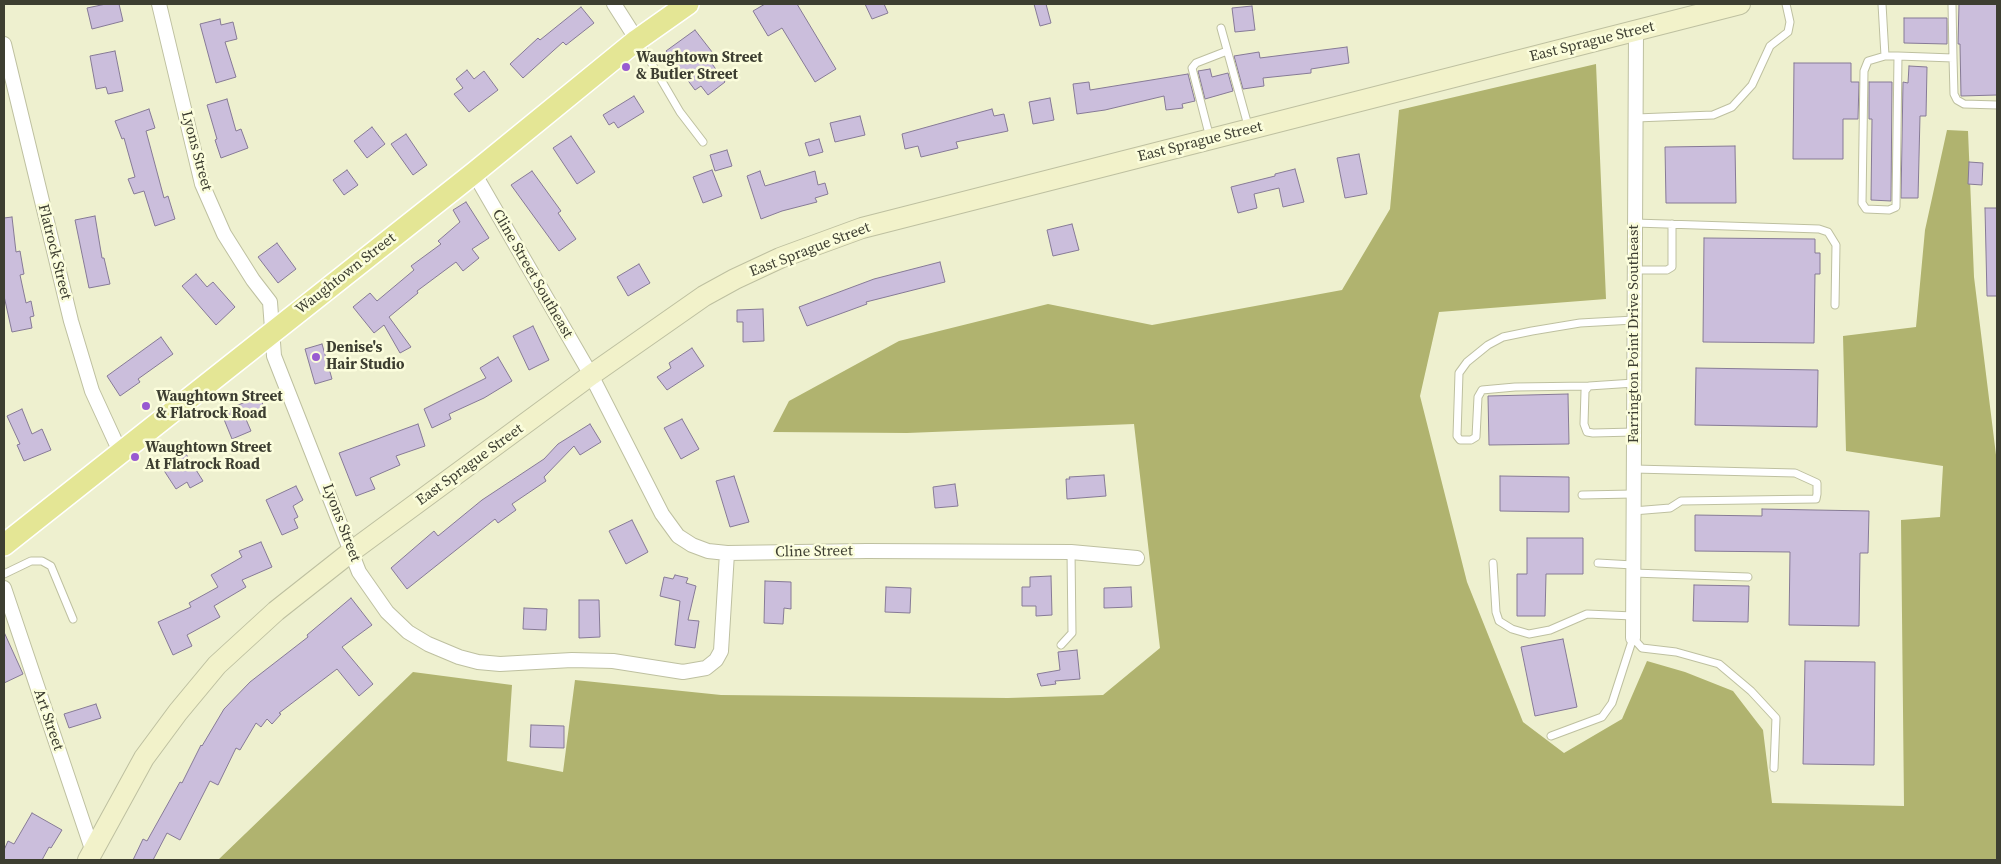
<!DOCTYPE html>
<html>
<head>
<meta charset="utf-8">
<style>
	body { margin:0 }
	#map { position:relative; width:2001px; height:864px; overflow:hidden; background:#eef0cf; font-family:"Source Serif 4",serif }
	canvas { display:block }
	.frame { position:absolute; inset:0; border:5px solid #3d3e31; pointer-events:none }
</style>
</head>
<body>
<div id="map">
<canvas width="2001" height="864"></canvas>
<div class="frame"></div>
</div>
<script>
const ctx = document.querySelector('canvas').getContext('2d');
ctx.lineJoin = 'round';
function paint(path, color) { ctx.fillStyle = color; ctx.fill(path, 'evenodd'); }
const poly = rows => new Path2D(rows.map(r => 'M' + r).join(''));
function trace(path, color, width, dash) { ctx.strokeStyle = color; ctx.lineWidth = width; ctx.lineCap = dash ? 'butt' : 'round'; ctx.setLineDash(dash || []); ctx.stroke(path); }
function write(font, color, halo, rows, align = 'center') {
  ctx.font = font + ' "Source Serif 4",serif'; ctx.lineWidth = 5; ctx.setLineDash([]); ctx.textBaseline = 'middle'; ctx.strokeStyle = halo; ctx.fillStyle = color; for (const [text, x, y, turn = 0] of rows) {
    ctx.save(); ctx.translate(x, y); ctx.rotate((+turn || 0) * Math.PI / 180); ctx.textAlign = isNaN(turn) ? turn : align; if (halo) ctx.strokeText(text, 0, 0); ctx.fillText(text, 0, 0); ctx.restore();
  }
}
paint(poly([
	[1596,64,1606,299,1439,312,1420,396,1467,582,1523,722,1564,753,1622,719,1647,661,1685,672,1733,691,1763,730,1772,803,1904,806,1901,520,1940,517,1943,466,1846,451,1843,336,1916,327,1925,230,1947,130,1968,131,1974,277,1997,463,1997,860,218,860,413,672,512,685,507,761,563,772,575,680,721,695,1008,698,1103,695,1160,648,1134,424,907,433,773,432,789,401,899,341,1048,304,1152,325,1342,290,1390,209,1399,110]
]), '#b0b36f');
const building = poly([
	[106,4,119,4,123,21,92,29,87,8,106,4],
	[765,4,797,4,836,69,815,82,782,28,768,36,753,11,765,4],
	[865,4,884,4,888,13,872,19,865,4],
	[1034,4,1046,4,1051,23,1040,26,1034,4],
	[1959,4,1997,4,1997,95,1961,96,1960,44,1958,44,1959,4],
	[1252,6,1255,30,1235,32,1232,8,1252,6],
	[581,7,594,23,566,45,563,42,523,78,510,64,538,38,540,40,581,7],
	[1904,18,1947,18,1947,44,1904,43,1904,18],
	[220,19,221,25,233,22,237,39,225,42,236,77,216,83,200,24,220,19],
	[695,30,716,57,710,61,725,82,708,95,701,86,695,90,666,51,695,30],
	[1347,47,1349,63,1311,69,1311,73,1263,78,1264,86,1243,89,1234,56,1259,52,1260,58,1347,47],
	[115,51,123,91,108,94,106,87,96,89,90,56,115,51],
	[1794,63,1851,63,1851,82,1859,82,1858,119,1843,119,1843,159,1793,159,1794,63],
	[1909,66,1927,67,1926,116,1920,116,1918,198,1901,198,1903,82,1908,83,1909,66],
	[1210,69,1212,77,1228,73,1233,91,1205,99,1198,71,1210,69],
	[467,70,474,79,484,71,498,90,469,112,454,94,463,88,456,79,467,70],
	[1188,74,1195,101,1182,104,1183,108,1166,110,1164,96,1105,110,1077,114,1073,84,1089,82,1090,90,1188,74],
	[1869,82,1892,82,1891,201,1871,200,1872,119,1869,119,1869,82],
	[634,96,644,112,618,128,614,122,609,125,603,115,634,96],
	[1050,98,1054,120,1033,124,1029,102,1050,98],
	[227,99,236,131,241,129,248,148,221,158,215,140,217,139,207,105,227,99],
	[149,109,155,128,146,131,164,198,168,196,175,219,155,226,144,191,134,194,128,179,135,177,124,138,122,139,115,121,149,109],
	[992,109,994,116,1004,114,1008,131,956,142,958,148,921,157,918,146,905,149,902,134,992,109],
	[860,116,865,135,835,142,830,123,860,116],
	[372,127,385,144,367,158,354,141,372,127],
	[406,134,427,165,413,175,391,144,406,134],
	[571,136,595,172,577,184,553,148,571,136],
	[819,139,823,152,809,156,805,143,819,139],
	[1735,146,1736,203,1666,203,1665,147,1735,146],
	[727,150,732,166,715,171,710,155,727,150],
	[1359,154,1367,194,1345,198,1337,158,1359,154],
	[1969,162,1983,163,1982,185,1968,184,1969,162],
	[1295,169,1304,202,1283,207,1279,188,1254,194,1257,208,1238,213,1231,187,1275,176,1275,174,1295,169],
	[347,170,358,185,344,195,333,180,347,170],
	[712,170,722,196,703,203,693,177,712,170],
	[532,171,561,211,558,213,576,239,559,251,511,185,532,171],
	[760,171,765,186,815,171,818,185,825,183,828,194,815,198,817,202,782,211,761,219,747,176,760,171],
	[466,202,489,238,472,249,479,258,463,271,456,262,417,291,418,293,389,317,411,347,400,353,384,325,374,333,353,307,370,293,377,301,414,270,411,266,441,244,438,241,460,222,453,210,466,202],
	[1985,208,1997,208,1997,296,1987,296,1985,208],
	[95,216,102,258,104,258,110,284,89,288,75,220,95,216],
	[12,217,16,252,20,251,24,274,20,275,26,303,31,301,34,316,30,317,32,328,12,332,4,296,4,218,12,217],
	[1072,224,1079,250,1053,256,1047,230,1072,224],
	[1704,238,1815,239,1815,253,1820,253,1820,274,1815,274,1814,343,1703,342,1704,238],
	[277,243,296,269,278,283,258,257,277,243],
	[940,262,945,282,866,302,867,304,807,326,799,307,874,279,940,262],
	[639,264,650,283,628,296,617,277,639,264],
	[196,274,207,287,213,282,235,307,216,325,182,286,196,274],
	[763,309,764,341,743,342,743,322,737,322,737,310,763,309],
	[533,326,549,360,529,370,513,336,533,326],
	[161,337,173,354,138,379,140,382,120,396,107,376,161,337],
	[322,344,332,379,315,384,305,349,322,344],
	[692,348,704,366,667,390,657,377,671,368,669,363,692,348],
	[498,357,512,381,484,398,449,414,451,419,432,428,424,409,486,378,480,368,498,357],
	[1696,368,1818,370,1817,427,1695,425,1696,368],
	[258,394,265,409,245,417,251,431,232,439,221,412,248,401,247,398,258,394],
	[1568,394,1569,444,1489,445,1488,396,1568,394],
	[22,409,32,434,42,429,51,450,24,461,17,445,20,444,7,416,22,409],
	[682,419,699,449,681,459,664,428,682,419],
	[418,424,425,446,396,456,400,465,370,478,375,489,356,496,339,453,418,424],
	[590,424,601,442,580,455,574,446,544,477,546,481,512,504,516,510,498,523,495,519,407,589,391,568,434,531,438,536,482,500,544,459,558,444,590,424],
	[186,454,203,481,190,488,187,482,176,489,163,469,186,454],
	[1104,475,1106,496,1067,499,1066,479,1070,479,1069,477,1104,475],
	[734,476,749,522,730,527,716,481,734,476],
	[1500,476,1569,477,1569,512,1500,511,1500,476],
	[955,484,958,506,935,508,933,487,955,484],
	[296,486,303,500,293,506,298,517,294,519,298,528,282,535,266,500,296,486],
	[1762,509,1869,511,1868,553,1860,553,1859,626,1789,625,1790,552,1695,551,1695,515,1762,516,1762,509],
	[632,520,648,552,626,564,609,531,632,520],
	[1527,538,1583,538,1583,574,1546,574,1545,616,1517,616,1517,574,1527,574,1527,538],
	[261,542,272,567,242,580,246,587,214,606,220,617,187,635,192,646,173,655,158,622,191,607,189,603,218,587,211,575,242,557,239,551,261,542],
	[675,575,688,578,686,583,696,586,688,620,699,621,695,648,675,645,680,601,660,596,664,577,673,579,675,575],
	[1051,576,1052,615,1036,616,1036,606,1022,606,1022,587,1030,587,1030,577,1051,576],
	[765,581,791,582,791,609,784,608,783,624,764,623,765,581],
	[1694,585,1749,586,1748,622,1693,621,1694,585],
	[886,587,911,588,910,613,885,612,886,587],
	[1131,587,1132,607,1104,608,1104,588,1131,587],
	[351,598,372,625,342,647,373,684,359,696,337,669,279,713,281,714,272,724,267,719,261,727,256,723,240,750,236,748,218,785,210,781,180,840,167,833,153,860,133,860,143,839,147,841,180,782,182,783,201,745,202,746,224,709,250,682,308,637,307,635,351,598],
	[579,600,599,600,600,637,579,638,579,600],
	[524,608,547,609,546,630,523,629,524,608],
	[4,632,23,674,4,683,4,632],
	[1563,639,1577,707,1535,716,1521,647,1563,639],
	[1077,650,1080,679,1055,681,1056,684,1041,686,1037,674,1060,670,1058,652,1077,650],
	[1805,661,1875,662,1874,765,1803,764,1805,661],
	[96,704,101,718,69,728,64,714,96,704],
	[531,725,564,726,564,748,530,747,531,725],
	[32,813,62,830,51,848,49,847,42,860,4,860,4,850,8,841,14,844,32,813]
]);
paint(building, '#cbbedc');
trace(building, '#867a96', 1);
const lane = poly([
	[1882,4,1885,56],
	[1952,4,1953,58],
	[1221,28,1249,129],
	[639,42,680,112,703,142],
	[1885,56,1898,56,1896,207,1889,210,1866,209,1862,203,1864,71,1868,61,1885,56],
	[1898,56,1953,58,1954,94,1957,100,1964,104,1997,105],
	[1636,118,1713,115,1732,107,1752,85,1770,46,1788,32,1790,22,1786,4],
	[1210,138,1192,68,1196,63,1227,51],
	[1635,223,1819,229,1828,232,1836,245,1835,305],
	[1635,270,1667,270,1672,267,1672,224],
	[1589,386,1515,387,1482,390,1478,397,1476,437,1471,440,1460,440,1457,436,1459,373,1467,362,1488,345,1503,337,1532,331,1580,323,1634,320],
	[1634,432,1593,433,1587,432,1584,424,1585,391,1589,386,1634,383],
	[1582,495,1633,494],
	[1633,511,1670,508,1681,501,1816,499,1817,494,1817,483,1795,473,1634,469],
	[1493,563,1496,612,1499,621,1512,629,1529,634,1550,630,1587,614,1633,616],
	[1598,563,1633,565],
	[1633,573,1748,577],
	[4,574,31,561,42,561,51,566,73,619],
	[1633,638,1642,648,1676,652,1719,664,1751,691,1776,718,1774,768],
	[1061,645,1072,633,1071,552],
	[1551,736,1602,717,1612,703,1633,638]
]);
const street = poly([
	[159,4,202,184,224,234,253,280,270,302,274,356,359,572,387,612,408,632,428,644,459,657,478,662,500,664,572,660,613,661,683,672,706,668,716,660,721,651,727,553],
	[614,4,637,40],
	[4,44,71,321,92,391,121,454],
	[474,173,591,375,662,514,678,536,692,545,708,551,727,553,867,551,1071,552,1137,558],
	[4,588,93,852],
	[1633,638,1636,31]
]);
const secondary = poly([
	[88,860,144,758,178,712,217,665,276,611,352,551,591,375,704,296,735,279,780,258,862,228,1740,4]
]);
const primary = poly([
	[4,545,474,173,637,40,688,4]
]);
trace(lane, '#bec0a0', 9);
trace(street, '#bec0a0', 16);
trace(secondary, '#bec0a0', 22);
trace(primary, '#fff', 24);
trace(lane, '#fff', 7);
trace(street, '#fff', 14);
trace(secondary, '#f2f2ca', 20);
trace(primary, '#e4e695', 21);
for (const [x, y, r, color] of [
	[626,67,5,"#985ad1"],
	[316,357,5,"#985ad1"],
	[146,406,5,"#985ad1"],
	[135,457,5,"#985ad1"]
]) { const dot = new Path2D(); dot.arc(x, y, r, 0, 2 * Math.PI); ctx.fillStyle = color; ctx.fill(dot); trace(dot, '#fbfddc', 2); }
write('15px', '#3d3e31', '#fbfddc', [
	["East Sprague Street",1592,42,-14],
	["East Sprague Street",1200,142,-14],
	["Lyons Street",196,151,75],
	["East Sprague Street",810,250,-21],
	["Flatrock Street",54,252,76],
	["Waughtown Street",346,274,-38],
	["Cline Street Southeast",532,274,60],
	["Farrington Point Drive Southeast",1634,334,-90],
	["East Sprague Street",470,465,-36],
	["Lyons Street",341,523,69],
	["Cline Street",814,552,-1],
	["Art Street",48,720,71]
]);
write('bold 15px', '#3d3e31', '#fbfddc', [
	["Waughtown Street",636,58],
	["& Butler Street",636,75],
	["Denise's",326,348],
	["Hair Studio",326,365],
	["Waughtown Street",156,397],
	["& Flatrock Road",156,414],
	["Waughtown Street",145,448],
	["At Flatrock Road",145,465]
], 'left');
</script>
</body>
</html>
